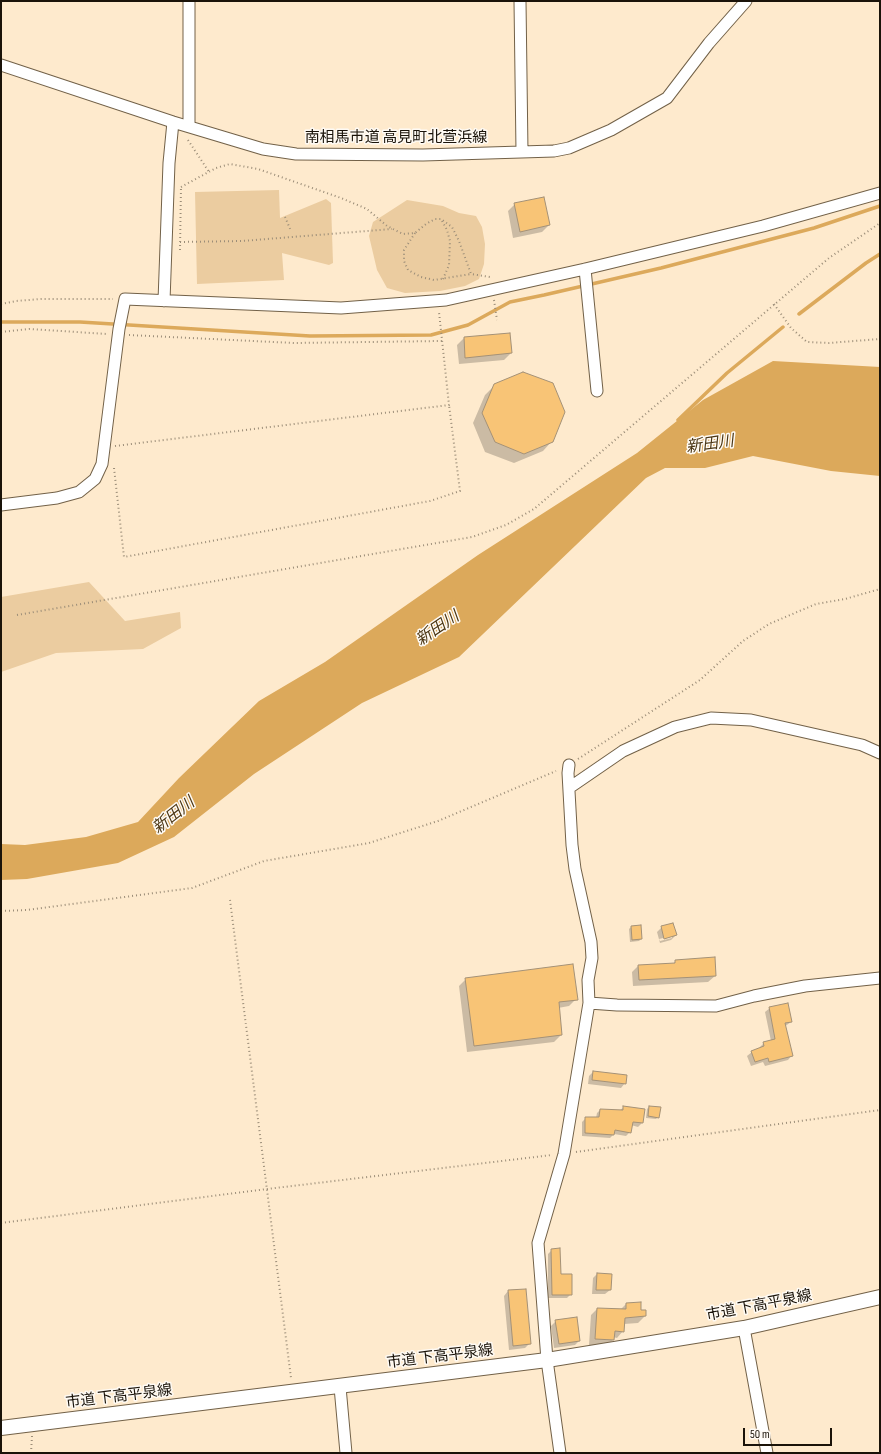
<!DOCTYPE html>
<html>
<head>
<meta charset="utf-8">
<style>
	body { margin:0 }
	#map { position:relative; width:881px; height:1454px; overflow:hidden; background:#feeacd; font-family:"Sofia Sans Condensed",sans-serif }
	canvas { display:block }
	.frame { position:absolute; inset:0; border:2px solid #1a1309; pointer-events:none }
	.scale { position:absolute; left:743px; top:1428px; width:89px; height:18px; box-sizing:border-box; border:2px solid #1a1309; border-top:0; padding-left:5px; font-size:12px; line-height:14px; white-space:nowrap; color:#1a1309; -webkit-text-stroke:3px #fefaf4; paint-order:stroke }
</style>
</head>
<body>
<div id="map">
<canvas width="881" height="1454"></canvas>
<div class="frame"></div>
<div class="scale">50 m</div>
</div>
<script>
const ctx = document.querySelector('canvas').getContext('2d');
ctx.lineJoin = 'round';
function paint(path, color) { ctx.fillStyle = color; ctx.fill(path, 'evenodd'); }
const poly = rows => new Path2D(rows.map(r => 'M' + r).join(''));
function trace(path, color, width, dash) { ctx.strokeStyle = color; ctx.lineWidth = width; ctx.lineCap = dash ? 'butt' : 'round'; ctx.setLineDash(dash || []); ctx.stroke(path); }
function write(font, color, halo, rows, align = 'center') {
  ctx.font = font + ' "Sofia Sans Condensed","Noto Sans JP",sans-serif'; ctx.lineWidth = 3; ctx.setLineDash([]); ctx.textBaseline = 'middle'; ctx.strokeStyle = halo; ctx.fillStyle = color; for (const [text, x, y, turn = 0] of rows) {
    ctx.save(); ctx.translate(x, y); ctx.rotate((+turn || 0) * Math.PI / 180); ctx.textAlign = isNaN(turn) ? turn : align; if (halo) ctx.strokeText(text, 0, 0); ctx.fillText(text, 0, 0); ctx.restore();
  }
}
paint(poly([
	[279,190,280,218,326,199,331,203,333,263,329,265,282,253,284,280,197,284,195,192],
	[407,200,443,206,459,213,476,216,482,227,485,244,484,264,479,279,465,286,440,291,405,293,387,288,377,270,369,236,373,222],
	[89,582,125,621,180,612,181,628,143,649,56,653,1,672,1,597]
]), '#ebcca0');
paint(poly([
	[773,361,880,367,880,476,831,471,753,456,705,468,665,468,646,478,459,657,362,703,254,774,174,837,118,863,27,879,1,880,1,844,25,845,86,837,138,822,179,778,259,701,325,662,478,555,637,453,703,400]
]), '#dca95b');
paint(poly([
	[515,204,549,225,542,232,513,238,508,211],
	[509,334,511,353,504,360,459,364,457,345,464,338],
	[495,385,552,441,543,451,514,463,485,452,473,423,485,395],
	[631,927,641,939,639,941,630,942,629,929],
	[662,927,676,935,671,940,660,943,657,932],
	[672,936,672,938,660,941,659,939],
	[676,961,715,976,708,982,633,986,632,972,638,966,673,964],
	[466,979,576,999,569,1006,558,1008,561,1035,554,1042,467,1052,459,986],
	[770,1008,791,1022,784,1027,792,1055,788,1060,765,1066,763,1062,751,1066,747,1056,752,1052,760,1049,760,1047,764,1043,771,1041,765,1012],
	[593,1072,625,1083,621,1088,588,1084,589,1076],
	[624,1107,642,1123,638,1127,631,1125,630,1132,626,1136,614,1134,610,1138,582,1136,582,1122,586,1118,596,1118,597,1113,600,1110,619,1111],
	[649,1107,658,1117,656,1119,646,1118,647,1109],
	[552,1250,560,1275,571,1294,567,1298,548,1298,548,1254],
	[597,1274,610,1290,605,1294,592,1294,593,1278],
	[525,1290,530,1343,525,1348,509,1350,504,1296,508,1291],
	[626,1304,640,1311,645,1316,638,1323,624,1324,623,1331,617,1338,613,1337,613,1340,607,1346,589,1345,591,1315,597,1309,620,1310],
	[556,1321,579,1341,575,1345,554,1348,551,1326]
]), '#0003');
trace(poly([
	[799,314,866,263,880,254],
	[1,322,80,322,310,336,431,335,468,325,510,302,544,295,661,268,814,228,880,206],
	[678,420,727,373,783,327]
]), '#dca95b', 3.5);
const building = poly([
	[544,197,550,225,520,232,514,203,544,197],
	[510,333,512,353,465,358,464,337,510,333],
	[523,372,553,383,565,412,553,442,524,454,495,442,482,413,494,384,523,372],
	[673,923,677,935,664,939,661,926,673,923],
	[641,925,642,939,632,940,631,926,641,925],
	[715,957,716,976,639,980,638,965,675,963,675,960,715,957],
	[573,964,578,1000,559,1002,562,1035,474,1046,465,978,573,964],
	[788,1003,792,1022,785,1023,793,1056,769,1062,768,1058,755,1062,751,1051,764,1046,763,1042,775,1039,769,1007,788,1003],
	[593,1071,627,1075,626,1084,592,1080,593,1071],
	[623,1106,645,1109,643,1123,633,1122,631,1133,615,1130,614,1135,585,1133,585,1117,599,1117,600,1109,623,1110,623,1106],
	[649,1106,661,1107,659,1118,648,1116,649,1106],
	[560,1248,561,1274,572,1274,572,1295,552,1295,551,1249,560,1248],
	[597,1273,612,1274,611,1290,596,1290,597,1273],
	[526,1289,531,1344,513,1346,508,1290,526,1289],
	[641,1302,641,1310,646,1310,646,1316,625,1318,624,1332,615,1331,614,1340,595,1339,597,1308,626,1309,626,1303,641,1302],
	[577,1317,580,1341,559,1344,555,1320,577,1317]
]);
paint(building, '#f8c476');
trace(building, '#a49177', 1);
const minor = poly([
	[189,1,189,126],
	[520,1,522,152],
	[1,65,173,122,263,149,296,154,423,155,554,151,569,148,611,130,667,98,709,43,746,1],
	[585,269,597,391],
	[164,301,169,163,173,122],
	[1,505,57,498,79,492,95,479,102,464,119,329,125,299,341,308,446,300,585,269,763,226,880,193],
	[569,788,623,751,675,727,711,718,751,720,862,745,880,753],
	[589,1003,617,1005,716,1006,754,996,805,986,880,978],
	[744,1328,767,1453],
	[340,1387,346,1453],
	[560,1453,547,1360,538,1243,564,1154,589,1003,588,980,592,958,591,942,575,869,572,845,568,773,569,765]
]);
const tertiary = poly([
	[1,1428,547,1360,744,1328,880,1297]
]);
trace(minor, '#726148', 13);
trace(tertiary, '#726148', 16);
trace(poly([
	[188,140,209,172],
	[181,187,216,168,230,164,258,169,341,198,367,209,387,226,403,234,415,233,426,224,435,219,441,219,452,227,459,241,471,274,490,277,490,278],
	[285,217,291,231],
	[442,221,447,230,450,241,449,265,443,279],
	[415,233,404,250,404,261,408,270,421,277,434,280,471,274],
	[180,242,242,241,392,229],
	[180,250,181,186],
	[494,300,497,320],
	[1,304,16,301,41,299,113,299],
	[774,304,791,328,807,342,829,343,880,339],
	[1,332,29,329,107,334],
	[129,335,294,343,442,341],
	[115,446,449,405,439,312],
	[114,468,124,557,430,501,460,491,449,405],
	[17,615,472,537,506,525,534,509,829,258,880,223],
	[578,759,700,680,743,641,769,624,816,604,845,599,880,589],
	[230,900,291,1378],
	[1,911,27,910,192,888,264,861,369,843,438,821,556,771],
	[576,1152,880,1110],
	[1,1223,267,1189,552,1155],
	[31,1453,32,1436]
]), '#9b8d78', 2, [1, 3]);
trace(minor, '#fff', 11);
trace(tertiary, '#fff', 14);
write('15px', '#1a1309', '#fefaf4', [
	["南相馬市道 高見町北萱浜線",396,138],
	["市道 下高平泉線",759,1306,-11],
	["市道 下高平泉線",440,1357,-7],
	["市道 下高平泉線",119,1397,-7]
]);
write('italic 16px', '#4b3614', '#fefaf4', [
	["新田川",710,445,-8],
	["新田川",438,629,-34],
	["新田川",174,816,-38]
]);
</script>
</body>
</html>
